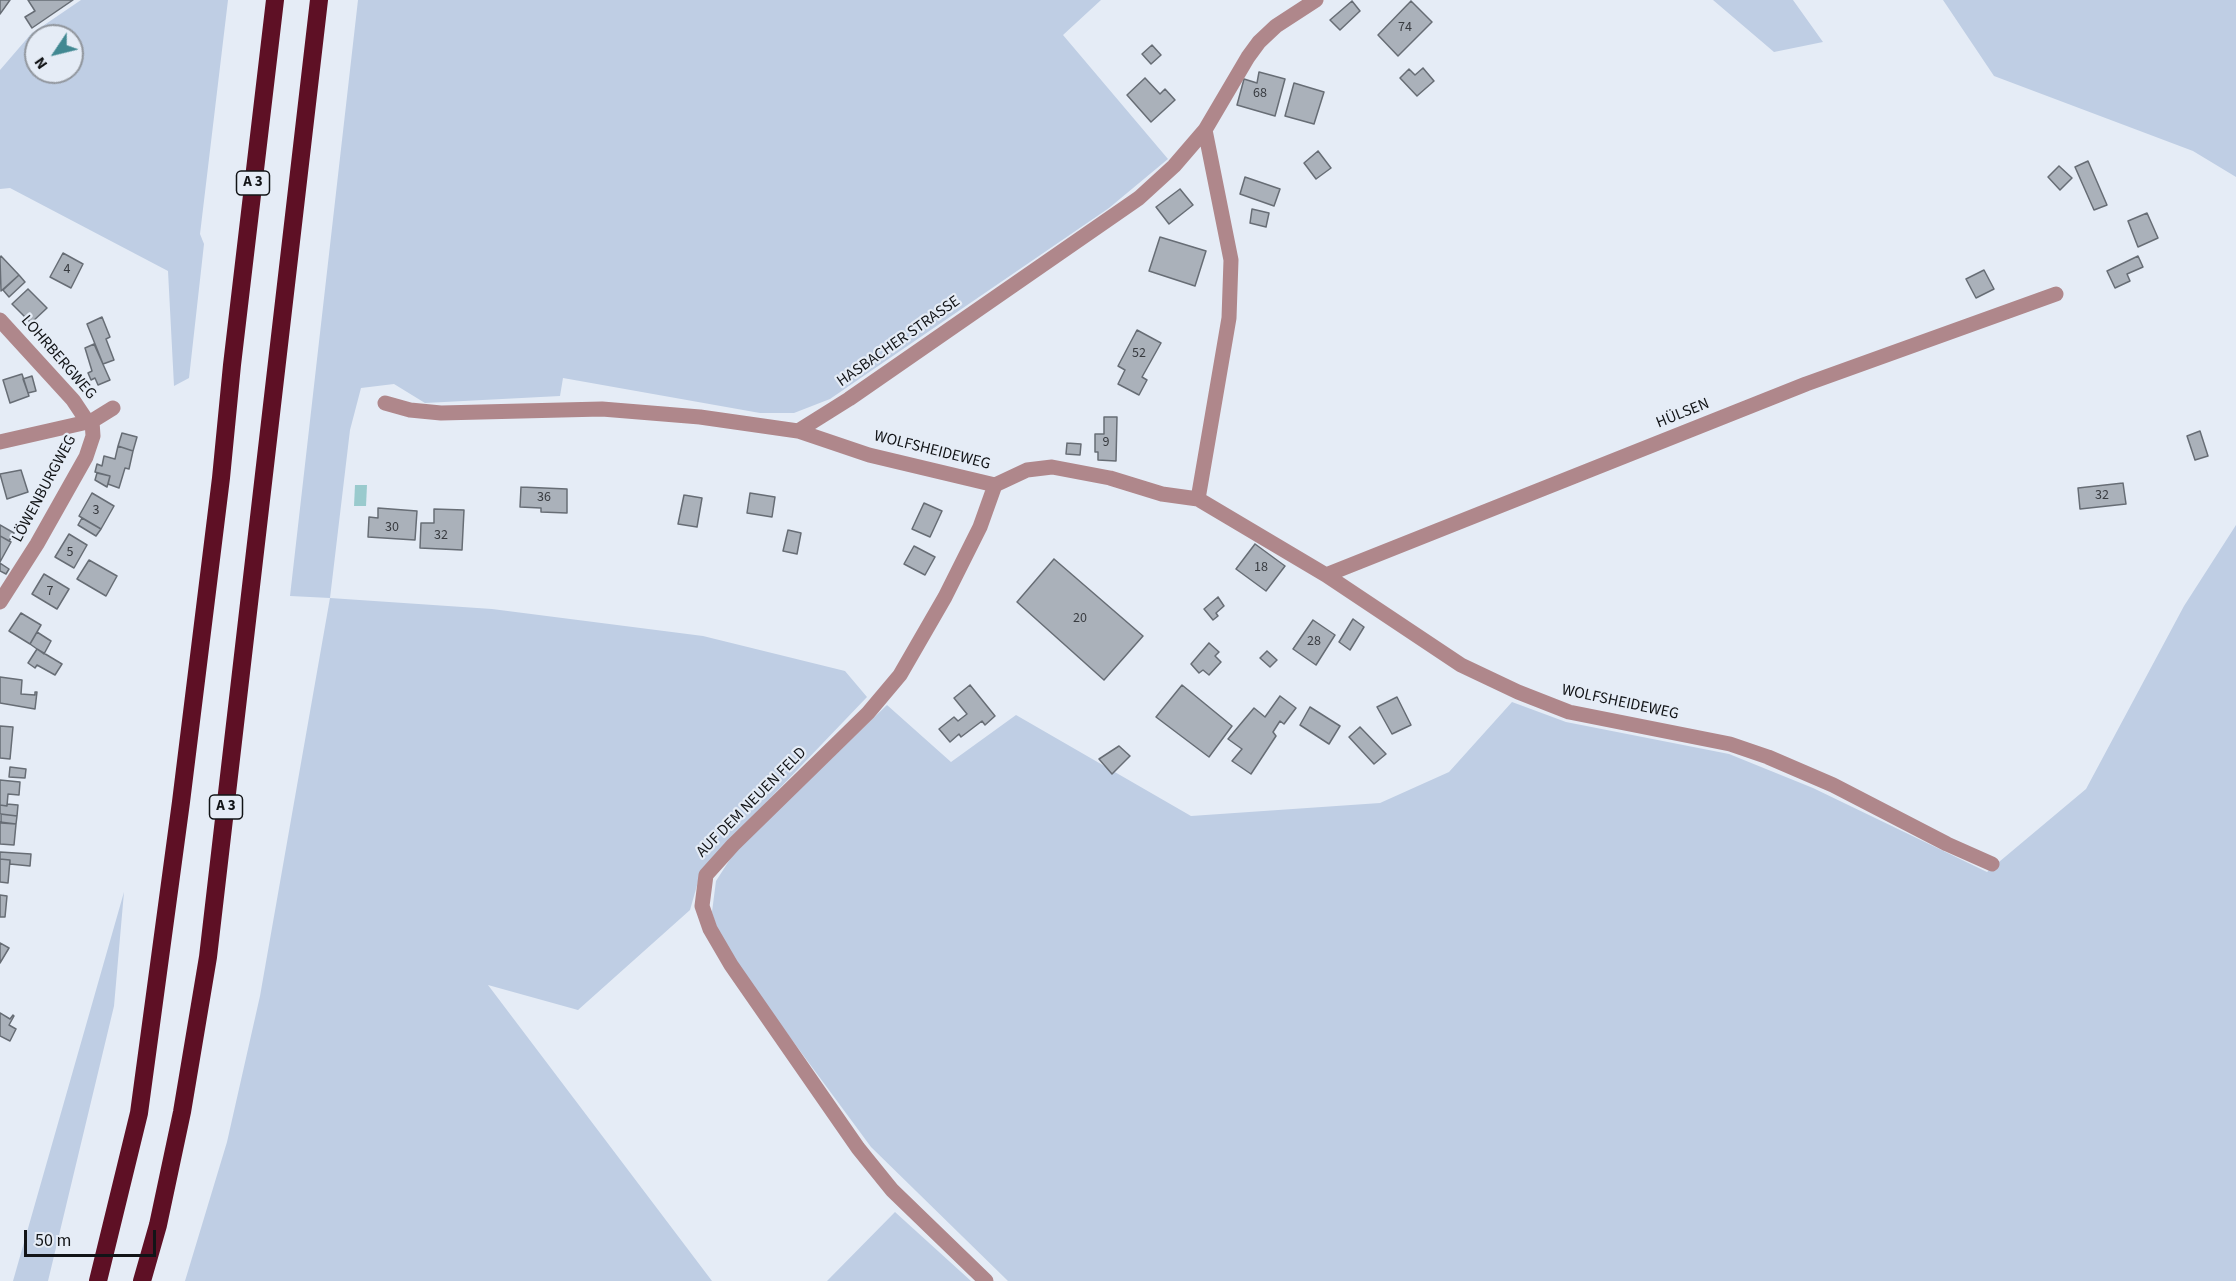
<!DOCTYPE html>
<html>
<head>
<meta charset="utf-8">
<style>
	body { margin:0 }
	#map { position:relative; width:2236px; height:1281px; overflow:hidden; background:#e5ecf6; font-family:"Source Sans 3",sans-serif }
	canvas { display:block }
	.north { position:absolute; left:24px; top:24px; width:60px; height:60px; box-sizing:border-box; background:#e5ecf6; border:2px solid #91969d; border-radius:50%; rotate:235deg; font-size:16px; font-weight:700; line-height:24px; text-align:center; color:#121417 }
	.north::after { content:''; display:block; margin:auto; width:21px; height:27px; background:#418892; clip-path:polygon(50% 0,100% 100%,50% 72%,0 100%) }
	.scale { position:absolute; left:24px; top:1230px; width:132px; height:27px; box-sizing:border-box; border:3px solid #121417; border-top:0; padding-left:8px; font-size:18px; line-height:21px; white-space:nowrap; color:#121417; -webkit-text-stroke:4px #e5ecf6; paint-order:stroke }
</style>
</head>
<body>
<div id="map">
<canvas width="2236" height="1281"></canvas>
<div class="north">N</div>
<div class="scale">50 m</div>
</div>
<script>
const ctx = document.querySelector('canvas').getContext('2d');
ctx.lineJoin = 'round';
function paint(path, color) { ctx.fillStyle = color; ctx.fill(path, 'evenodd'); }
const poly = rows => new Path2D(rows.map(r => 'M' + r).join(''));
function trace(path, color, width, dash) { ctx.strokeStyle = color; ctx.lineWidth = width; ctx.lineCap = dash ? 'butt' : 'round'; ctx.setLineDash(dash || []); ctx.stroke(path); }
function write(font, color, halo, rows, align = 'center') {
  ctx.font = font + ' "Source Sans 3",sans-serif'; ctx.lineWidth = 4.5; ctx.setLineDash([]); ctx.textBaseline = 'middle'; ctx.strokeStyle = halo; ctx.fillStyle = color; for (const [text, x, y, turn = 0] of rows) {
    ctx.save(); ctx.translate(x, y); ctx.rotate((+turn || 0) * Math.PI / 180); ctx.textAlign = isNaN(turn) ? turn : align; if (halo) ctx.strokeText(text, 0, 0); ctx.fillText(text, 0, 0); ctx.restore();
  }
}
paint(poly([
	[81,0,228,0,200,234,204,244,189,378,174,386,168,271,10,188,0,189,0,70,31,34],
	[36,36,72,36,72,72,36,72],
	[358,0,1101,0,1063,35,1168,159,1109,208,830,399,794,413,760,413,563,378,560,396,425,403,394,384,361,388,350,430,330,598,492,609,703,636,845,671,867,697,711,860,698,882,690,910,578,1010,488,985,712,1281,185,1281,227,1142,260,996,330,598,290,596],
	[1713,0,1793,0,1823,42,1774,52],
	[1943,0,2236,0,2236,177,2193,151,1994,76],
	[2236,525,2236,1281,1008,1281,871,1147,741,971,719,935,712,912,716,881,736,850,887,705,951,762,1016,715,1191,816,1380,803,1449,772,1512,702,1566,722,1729,754,1813,788,1987,872,2086,789,2184,606],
	[124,892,114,1006,48,1281,13,1281],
	[895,1212,971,1281,827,1281]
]), '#bfcee4');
paint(poly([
	[355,485,367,485,366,506,354,506]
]), '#99cacd');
const building = poly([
	[0,0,10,0,0,14,0,0],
	[28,0,73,0,32,28,25,17,35,11,28,0],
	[1352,1,1360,11,1340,30,1330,20,1352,1],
	[1411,1,1432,22,1398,56,1378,35,1411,1],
	[1152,45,1161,55,1151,64,1142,54,1152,45],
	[1423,68,1434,81,1417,96,1400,78,1409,69,1415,75,1423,68],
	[1259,72,1285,79,1275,116,1237,105,1244,79,1257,83,1259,72],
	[1145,78,1160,94,1165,89,1175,100,1151,122,1127,95,1145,78],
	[1294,83,1324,92,1314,124,1285,116,1294,83],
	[1318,151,1331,168,1316,179,1304,163,1318,151],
	[2088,161,2107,205,2094,210,2075,167,2088,161],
	[2059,166,2072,178,2060,190,2048,177,2059,166],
	[1245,177,1280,189,1274,206,1240,194,1245,177],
	[1180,189,1193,205,1169,224,1156,207,1180,189],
	[1252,209,1269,213,1266,227,1250,223,1252,209],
	[2147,213,2158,238,2138,247,2128,221,2147,213],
	[1160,237,1206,251,1195,286,1149,271,1160,237],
	[63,253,83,264,71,288,50,277,63,253],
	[1,256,19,275,1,291,0,258,1,256],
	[2138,256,2143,267,2127,274,2130,281,2115,288,2107,271,2138,256],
	[1984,270,1994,289,1976,298,1966,279,1984,270],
	[19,275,25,282,9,297,3,290,19,275],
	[28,289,47,308,31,323,12,304,28,289],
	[102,317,110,337,106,339,114,360,103,364,87,324,102,317],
	[1137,330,1161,343,1142,377,1147,380,1139,395,1118,384,1125,370,1118,366,1137,330],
	[94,344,110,380,98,385,95,378,91,380,88,373,92,371,85,348,94,344],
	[22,374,29,396,10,403,3,380,22,374],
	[32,376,36,391,28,393,23,379,32,376],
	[1104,417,1117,417,1116,461,1098,460,1098,452,1095,452,1095,434,1104,434,1104,417],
	[2200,431,2208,456,2195,460,2187,436,2200,431],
	[122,433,137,437,133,451,118,446,122,433],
	[1067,443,1081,444,1080,455,1066,454,1067,443],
	[118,446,133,451,129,469,125,468,119,488,108,484,110,476,95,472,97,464,102,466,104,456,115,459,118,446],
	[21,470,28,492,7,499,0,474,21,470],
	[97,473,110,476,107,487,95,480,97,473],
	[2123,483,2126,504,2080,509,2078,488,2123,483],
	[521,487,567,489,567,513,541,512,541,508,520,507,521,487],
	[92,493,114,506,101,529,79,516,92,493],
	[750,493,775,497,772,517,747,513,750,493],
	[684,495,702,498,697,527,678,524,684,495],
	[924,503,942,511,930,537,912,529,924,503],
	[378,508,417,511,415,540,368,537,369,517,378,518,378,508],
	[434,509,464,510,462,550,420,548,421,523,434,523,434,509],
	[82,518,101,529,96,536,78,525,82,518],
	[0,525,14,533,9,541,0,536,0,525],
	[788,530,801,533,797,554,783,551,788,530],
	[69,534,87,545,74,568,55,557,69,534],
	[0,536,11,542,0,562,0,536],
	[1255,544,1285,566,1266,591,1236,569,1255,544],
	[914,546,935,557,925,575,904,564,914,546],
	[1054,559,1143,636,1104,680,1017,602,1054,559],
	[89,560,117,576,106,596,77,579,89,560],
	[0,563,9,569,6,574,0,571,0,563],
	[44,574,69,589,57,609,32,594,44,574],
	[1218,597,1224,606,1216,613,1218,616,1213,620,1204,609,1218,597],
	[21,613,41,625,30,644,9,631,21,613],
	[1353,619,1364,627,1350,650,1339,642,1353,619],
	[1313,620,1335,635,1316,665,1293,649,1313,620],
	[37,632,51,641,44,654,30,644,37,632],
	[1209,643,1219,652,1215,656,1221,662,1209,675,1203,670,1199,673,1191,664,1209,643],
	[37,649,62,664,55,675,37,665,35,668,28,663,37,649],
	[1267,651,1277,660,1270,667,1260,658,1267,651],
	[0,677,22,680,21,694,35,695,35,692,37,692,35,709,0,703,0,677],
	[970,685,995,716,985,725,982,721,961,737,959,734,950,742,939,729,954,717,958,721,967,714,954,698,970,685],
	[1182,685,1232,726,1209,757,1156,717,1182,685],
	[1280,696,1296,708,1284,724,1280,721,1273,732,1276,736,1251,774,1232,761,1242,749,1228,739,1254,708,1265,717,1280,696],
	[1397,697,1411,725,1392,734,1377,707,1397,697],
	[1310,707,1340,726,1329,744,1300,725,1310,707],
	[0,726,13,727,10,759,0,758,0,726],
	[1360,727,1386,754,1374,764,1349,737,1360,727],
	[1119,746,1130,756,1112,774,1099,759,1119,746],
	[10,767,26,769,25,778,9,777,10,767],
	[0,780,20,782,19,795,8,794,7,806,0,805,0,780],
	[7,804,18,805,17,816,0,814,0,805,7,806,7,804],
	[1,814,17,816,16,824,1,823,1,814],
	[0,822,16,824,14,845,0,844,0,822],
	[0,852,31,854,30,866,10,864,10,860,0,859,0,852],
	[0,859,10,860,8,883,0,882,0,859],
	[0,895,7,896,5,917,0,917,0,895],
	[0,943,9,948,0,963,0,943],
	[0,1013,10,1019,13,1015,14,1016,9,1025,16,1029,10,1041,0,1036,0,1013]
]);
paint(building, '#aab1ba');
trace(building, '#676d75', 1.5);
trace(poly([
	[0,320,73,400,87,421],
	[385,403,410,410,441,413,602,409,700,417,798,431,869,455,995,485,1027,470,1052,467,1110,478,1162,494,1198,499,1326,575,1461,665,1518,692,1569,712,1730,744,1768,757,1833,785,1947,844,1992,864],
	[798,431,849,399,1139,198,1174,166,1205,130,1248,57,1259,42,1276,26,1316,0],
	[0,442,92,421,113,408],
	[1198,499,1229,318,1231,260,1205,130],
	[1326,575,1806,384,2056,294],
	[0,602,37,544,86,457,93,436,92,421],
	[986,1281,892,1190,858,1148,731,965,710,929,702,906,706,875,733,845,868,713,900,675,945,597,980,527,995,485]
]), '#af878b', 15);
trace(poly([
	[98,1281,139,1113,181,802,221,478,232,365,275,0],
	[142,1281,158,1225,182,1112,208,957,319,0]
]), '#5e1025', 18);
write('14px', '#383b40', null, [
	["74",1405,28],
	["68",1260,94],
	["4",67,270],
	["52",1139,354],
	["9",1106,443],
	["32",2102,496],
	["36",544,498],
	["3",96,511],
	["30",392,528],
	["32",441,536],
	["5",70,553],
	["18",1261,568],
	["7",50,592],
	["20",1080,619],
	["28",1314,642]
]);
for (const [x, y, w] of [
	[253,183,33],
	[226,807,33]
]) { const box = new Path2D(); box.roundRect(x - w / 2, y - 12, w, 24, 4.5); ctx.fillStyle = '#e5ecf6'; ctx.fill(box); trace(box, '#121417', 1.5); }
write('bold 15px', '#121417', null, [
	["A 3",253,183],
	["A 3",226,807]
]);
write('16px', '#121417', '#e5ecf6', [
	["HASBACHER STRASSE",899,342,-35],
	["LOHRBERGWEG",58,358,49],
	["HÜLSEN",1683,414,-22],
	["WOLFSHEIDEWEG",932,451,14],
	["LÖWENBURGWEG",45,489,-62],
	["WOLFSHEIDEWEG",1620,703,12],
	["AUF DEM NEUEN FELD",752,803,-45]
]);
</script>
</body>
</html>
